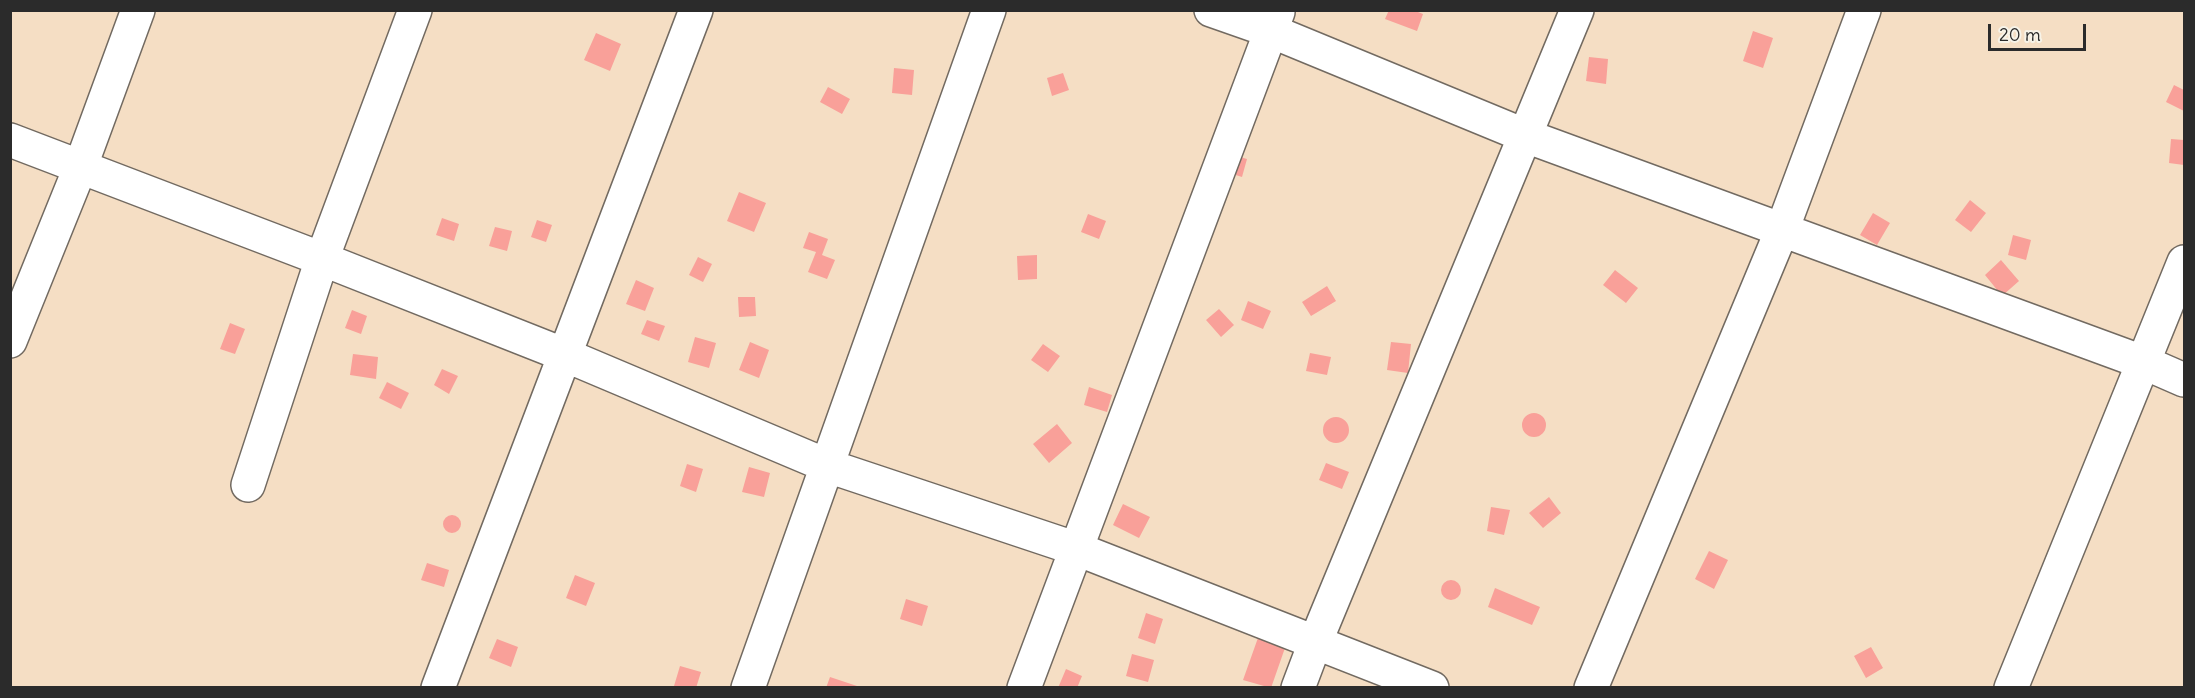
<!DOCTYPE html>
<html>
<head>
<meta charset="utf-8">
<style>
	body { margin:0 }
	#map { position:relative; width:2195px; height:698px; overflow:hidden; background:#f5dec4; font-family:Delius,sans-serif }
	canvas { display:block }
	.frame { position:absolute; inset:0; border:12px solid #2b2b2b; pointer-events:none }
	.scale { position:absolute; left:1988px; top:24px; width:98px; height:27px; box-sizing:border-box; border:3px solid #2b2b2b; border-top:0; padding-left:8px; font-size:18px; line-height:21px; white-space:nowrap; color:#2b2b2b; -webkit-text-stroke:4px #f7f3e8; paint-order:stroke }
</style>
</head>
<body>
<div id="map">
<canvas width="2195" height="698"></canvas>
<div class="frame"></div>
<div class="scale">20 m</div>
</div>
<script>
const ctx = document.querySelector('canvas').getContext('2d');
ctx.lineJoin = 'round';
function paint(path, color) { ctx.fillStyle = color; ctx.fill(path, 'evenodd'); }
const poly = rows => new Path2D(rows.map(r => 'M' + r).join(''));
function trace(path, color, width, dash) { ctx.strokeStyle = color; ctx.lineWidth = width; ctx.lineCap = dash ? 'butt' : 'round'; ctx.setLineDash(dash || []); ctx.stroke(path); }
paint(poly([
	[1389,10,1413,10,1423,14,1417,31,1385,19],
	[1753,31,1773,38,1763,68,1743,61],
	[596,33,621,44,610,71,584,60],
	[1589,57,1608,59,1606,84,1586,81],
	[894,68,914,70,912,95,892,93],
	[1063,73,1069,90,1052,96,1047,78],
	[2174,85,2184,90,2184,111,2166,102],
	[828,87,850,99,842,114,820,102],
	[2171,139,2184,140,2184,165,2169,163],
	[1226,153,1247,159,1242,177,1220,170],
	[739,192,766,203,754,232,727,221],
	[1970,200,1986,213,1971,232,1955,220],
	[1873,213,1890,223,1877,245,1860,235],
	[1088,214,1106,221,1099,239,1081,232],
	[442,218,459,224,454,241,436,235],
	[537,220,552,225,546,242,531,237],
	[495,227,512,231,507,251,489,246],
	[809,232,828,239,822,255,835,260,827,279,808,272,816,252,803,248],
	[2013,235,2031,240,2026,260,2008,255],
	[1037,255,1037,279,1018,280,1017,256],
	[698,257,712,264,703,282,689,275],
	[2001,260,2019,281,2002,296,1985,275],
	[1615,270,1638,288,1626,303,1603,285],
	[636,280,654,288,645,311,626,304],
	[1327,286,1336,301,1311,316,1302,302],
	[738,297,755,297,756,316,739,317],
	[1248,301,1271,311,1263,329,1241,320],
	[1219,309,1234,325,1221,337,1206,320],
	[352,310,367,316,361,334,345,328],
	[647,320,665,326,659,341,641,334],
	[230,323,245,329,235,354,220,349],
	[695,337,716,343,709,368,688,362],
	[750,342,769,350,759,378,739,370],
	[1391,342,1411,344,1408,373,1387,370],
	[1043,344,1060,356,1048,372,1031,360],
	[1310,353,1331,357,1327,375,1306,371],
	[353,354,378,357,376,379,350,375],
	[442,369,458,376,449,394,434,385],
	[387,382,409,393,401,409,379,398],
	[1089,387,1112,395,1107,412,1084,405],
	'1522 425a12 12 0 1 1 24 0a12 12 0 1 1-24 0Z',
	'1323 430a13 13 0 1 1 26 0a13 13 0 1 1-26 0Z',
	[1057,424,1072,443,1049,463,1033,444],
	[1326,463,1349,472,1342,489,1319,480],
	[687,464,703,469,696,492,680,486],
	[749,467,770,473,764,497,742,492],
	[1549,497,1561,513,1543,528,1529,513],
	[1123,504,1150,517,1139,538,1113,525],
	[1491,507,1510,510,1504,535,1487,531],
	'443 524a9 9 0 1 1 18 0a9 9 0 1 1-18 0Z',
	[1709,551,1728,560,1714,589,1695,579],
	[427,563,449,570,444,587,421,580],
	[575,575,595,583,586,606,566,598],
	'1441 590a10 10 0 1 1 20 0a10 10 0 1 1-20 0Z',
	[1495,588,1540,607,1532,625,1488,607],
	[906,599,928,606,922,626,900,619],
	[1146,613,1163,619,1155,644,1138,638],
	[1259,635,1286,645,1271,688,1243,680],
	[497,639,518,647,511,667,489,658],
	[1871,647,1883,668,1866,678,1854,656],
	[1132,654,1154,660,1148,682,1126,676],
	[680,666,701,672,696,688,674,686],
	[1066,669,1082,676,1077,688,1058,688],
	[830,677,860,687,860,688,826,688]
]), '#f9a099');
const minor = poly([
	[1211,10,1271,31,1526,136,2145,363,2184,380],
	[10,140,322,259,565,355,828,466,1077,549,1432,688],
	[10,341,80,168,138,10],
	[248,485,322,259,415,10],
	[438,688,696,10],
	[748,688,989,10],
	[1024,688,1278,12],
	[1298,688,1315,643,1577,10],
	[1591,688,1782,230,1864,10],
	[2011,688,2184,262]
]);
trace(minor, '#726a61', 36);
trace(minor, '#fff', 33);
</script>
</body>
</html>
